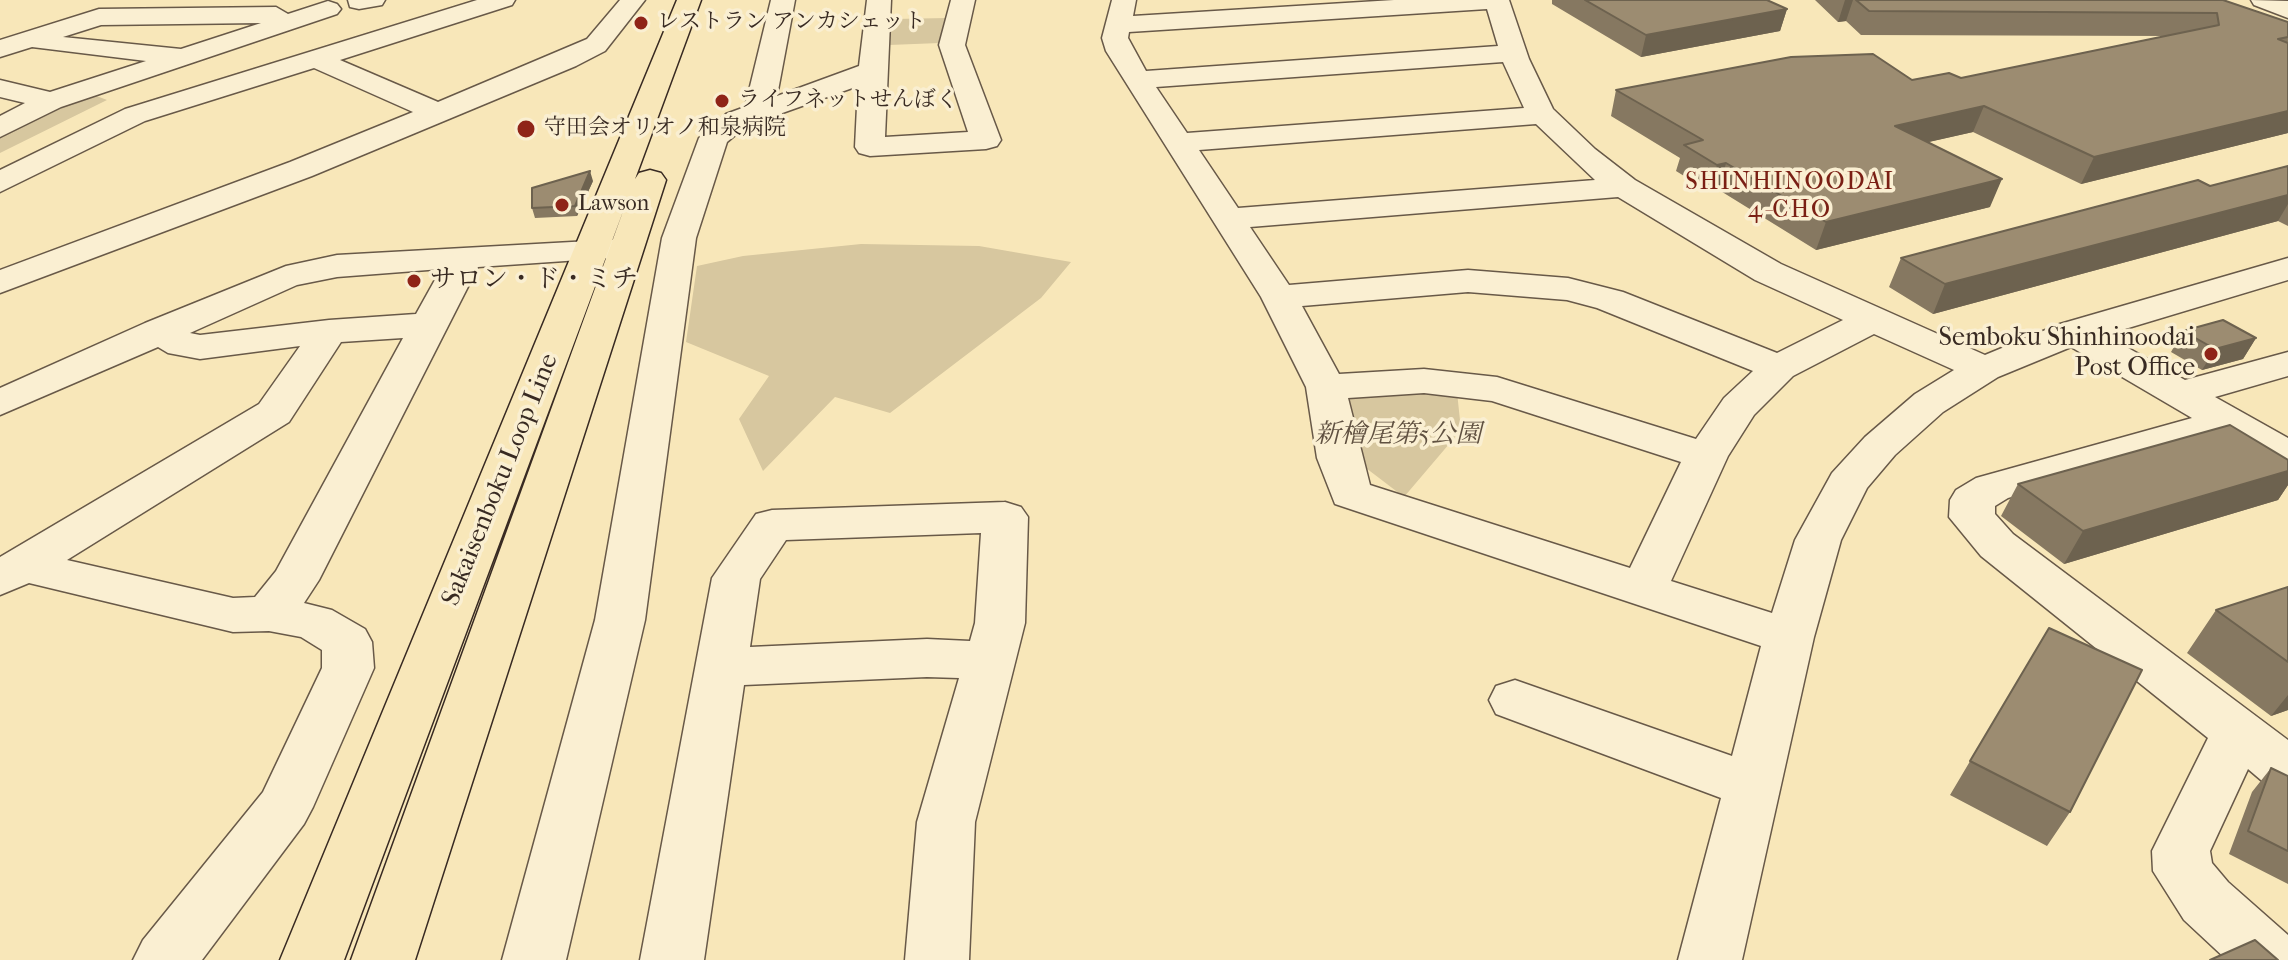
<!DOCTYPE html>
<html>
<head>
<meta charset="utf-8">
<style>
	body { margin:0 }
	canvas { display:block; background:#f8e7b9 }
</style>
</head>
<body>
<canvas width="2288" height="960"></canvas>
<script>
const ctx = document.querySelector('canvas').getContext('2d');
ctx.lineJoin = 'round';
function paint(path, color) { ctx.fillStyle = color; ctx.fill(path, 'evenodd'); }
const poly = rows => new Path2D(rows.map(r => 'M' + r).join(''));
function trace(path, color, width, dash) { ctx.strokeStyle = color; ctx.lineWidth = width; ctx.lineCap = dash ? 'butt' : 'round'; ctx.setLineDash(dash || []); ctx.stroke(path); }
function write(font, color, halo, rows, align = 'center') {
  ctx.font = font + ' "IM FELL French Canon","Noto Serif JP",serif'; ctx.lineWidth = 7; ctx.setLineDash([]); ctx.textBaseline = 'middle'; ctx.strokeStyle = halo; ctx.fillStyle = color; for (const [text, x, y, turn = 0] of rows) {
    ctx.save(); ctx.translate(x, y); ctx.rotate((+turn || 0) * Math.PI / 180); ctx.textAlign = isNaN(turn) ? turn : align; if (halo) ctx.strokeText(text, 0, 0); ctx.fillText(text, 0, 0); ctx.restore();
  }
}
paint(poly([
	[948,18,940,43,889,45,892,19],
	[89,93,107,100,0,153,0,132],
	[861,244,979,246,1071,262,1041,298,890,413,835,397,763,471,739,419,769,376,686,342,697,266,743,256],
	[1457,392,1461,430,1404,497,1362,465,1345,406,1348,399,1353,396]
]), '#d7c79f');
const minor = poly([
	[348,0,385,0,382,5,359,9,350,7,348,0],
	[477,0,515,0,512,5,340,60,438,102,587,39,620,0,645,0,605,51,576,66,312,176,0,293,0,270,290,162,413,112,314,68,145,121,0,192,0,170,125,109,477,0],
	[771,0,795,0,777,96,859,66,867,0,891,0,885,137,968,132,939,45,951,0,975,0,965,45,1001,140,997,146,986,149,870,156,859,153,855,147,858,86,746,126,727,142,696,238,645,620,566,960,502,960,595,620,662,238,699,138,726,114,745,107,771,0],
	[1112,0,1136,0,1133,16,1394,0,1509,0,1529,59,1553,109,1595,149,1635,180,1781,264,1985,355,2060,324,2288,258,2288,280,2105,335,2185,380,2288,352,2288,376,2215,397,2288,438,2288,469,2273,465,2222,436,2008,498,1995,506,1995,514,2013,534,2288,740,2288,792,2268,786,2248,769,2210,851,2212,863,2228,882,2288,935,2288,960,2227,960,2184,920,2153,871,2152,851,2208,738,1981,556,1949,517,1950,500,1956,490,1976,478,2192,418,2071,347,1998,377,1943,412,1895,455,1867,488,1841,540,1814,637,1742,960,1678,960,1721,798,1496,714,1489,700,1496,686,1515,680,1732,756,1761,646,1335,504,1317,458,1306,387,1261,297,1106,51,1102,38,1112,0],
	[1487,9,1498,46,1146,71,1128,38,1129,32,1487,9],
	[1503,62,1524,108,1187,133,1156,87,1503,62],
	[1536,124,1595,180,1238,208,1199,150,1536,124],
	[1618,197,1755,280,1843,320,1777,353,1623,292,1568,278,1468,270,1289,285,1250,227,1618,197],
	[1468,292,1567,300,1597,308,1753,371,1724,398,1696,439,1497,377,1424,369,1339,374,1302,306,1468,292],
	[1874,334,1954,370,1915,394,1865,437,1832,473,1795,540,1772,613,1671,581,1728,456,1754,415,1793,376,1874,334],
	[1424,393,1492,401,1681,462,1630,568,1370,485,1348,398,1424,393],
	[2251,0,2288,1,2288,18,2254,5,2251,0],
	[328,1,337,4,341,9,337,14,61,107,0,137,0,116,25,103,0,97,0,80,50,92,146,61,32,47,0,57,0,40,99,9,276,7,288,14,328,1],
	[261,23,181,49,63,37,101,25,261,23],
	[626,239,638,242,643,249,638,256,478,267,319,580,304,603,332,610,365,629,372,642,374,668,313,807,304,824,202,960,133,960,143,940,263,792,322,668,322,650,301,637,269,631,233,632,29,583,0,595,0,557,259,404,300,346,200,359,168,353,158,347,0,415,0,388,145,323,286,266,337,255,626,239],
	[441,269,416,314,329,320,200,335,190,333,297,285,337,277,441,269],
	[403,338,276,571,255,597,233,598,67,560,289,422,341,342,403,338],
	[1005,502,1021,507,1028,517,1025,623,975,822,969,960,905,960,917,822,959,678,927,677,744,685,704,960,640,960,712,578,756,514,772,510,1005,502],
	[981,533,975,623,970,641,927,639,750,647,760,579,786,540,981,533]
]);
const major = poly([
	[677,0,701,0,635,179,639,173,650,170,661,173,666,180,415,960,351,960,625,206,344,960,280,960,677,0]
]);
trace(minor, '#685948', 3);
trace(major, '#382a22', 3);
paint(minor, '#faefd2');
paint(major, '#f8e7b9');
paint(poly([
	[1552,0,1767,0,1787,9,1780,31,1641,57,1552,4],
	[1815,0,2223,0,2288,22,2288,133,2081,184,1973,132,1928,142,1990,207,1816,250,1719,190,1710,192,1676,171,1680,158,1611,116,1616,90,1961,78,2167,36,1861,35,1846,21,1838,22],
	[2288,166,2288,226,2278,221,1933,314,1889,287,1901,258,2210,186],
	[593,181,577,216,535,218,532,208],
	[2183,331,2256,338,2243,359,2202,370,2171,352],
	[2288,460,2288,485,2278,500,2064,564,2001,516,2018,484],
	[2288,587,2288,710,2271,716,2187,653,2216,610],
	[2049,628,2070,812,2047,846,1950,795],
	[2271,768,2288,776,2288,884,2229,854,2252,792]
]), '#867861');
paint(poly([
	[1845,0,1853,0,1846,21,1838,22],
	[1787,9,1780,31,1641,57,1646,35],
	[1984,106,1973,132,1885,152,1895,126],
	[2288,111,2288,133,2081,184,2094,157],
	[1726,163,1719,190,1710,192,1717,165],
	[590,171,593,181,577,216,575,206],
	[2002,179,1990,207,1816,250,1826,222],
	[2288,195,2288,204,2278,221,1933,314,1945,284],
	[2256,338,2243,359,2202,370,2215,349],
	[2288,471,2288,485,2278,500,2064,564,2083,531],
	[2288,695,2288,710,2271,716]
]), '#6d624f');
const building = poly([
	[1585,0,1767,0,1787,9,1646,35,1585,0],
	[1856,0,2223,0,2288,22,2288,37,2278,39,2288,43,2288,111,2094,157,1984,106,1895,126,2002,179,1826,222,1726,163,1717,165,1684,145,1703,140,1616,90,1791,57,1873,54,1912,80,1949,73,1961,78,2219,25,2217,13,1869,11,1856,0],
	[2288,166,2288,195,1945,284,1901,258,2198,180,2210,186,2288,166],
	[590,171,575,206,532,208,532,188,590,171],
	[2223,320,2256,338,2215,349,2183,331,2223,320],
	[2230,425,2288,460,2288,471,2083,531,2018,484,2230,425],
	[2288,587,2288,662,2216,610,2288,587],
	[2049,628,2142,670,2070,812,1970,761,2049,628],
	[2271,768,2288,776,2288,851,2248,831,2271,768],
	[2255,940,2278,960,2210,960,2255,940]
]);
paint(building, '#9c8c71');
trace(building, '#6d624f', 2);
for (const [x, y, r, color] of [
	[641,23,8,"#8f2418"],
	[722,101,8,"#8f2418"],
	[526,129,10,"#8f2418"],
	[562,205,8,"#8f2418"],
	[414,281,8,"#8f2418"],
	[2211,354,8,"#8f2418"]
]) { const dot = new Path2D(); dot.arc(x, y, r, 0, 2 * Math.PI); ctx.fillStyle = color; ctx.fill(dot); trace(dot, '#faefd2', 3); }
write('22px', '#382a22', '#faefd2', [
	["レストラン アンカシェット",657,23],
	["ライフネットせんぼく",738,101],
	["守田会オリオノ和泉病院",544,129],
	["Lawson",578,205]
], 'left');
ctx.letterSpacing = '2px';
write('24px', '#7a1f14', '#faefd2', [
	["SHINHINOODAI",1790,183],
	["4-CHO",1790,211]
]);
ctx.letterSpacing = '0px';
write('26px', '#382a22', '#faefd2', [
	["サロン・ド・ミチ",430,281],
	["Semboku Shinhinoodai",2195,339,"right"],
	["Post Office",2195,369,"right"]
], 'left');
write('italic 26px', '#605141', '#faefd2', [
	["新檜尾第5公園",1398,436]
]);
write('26px', '#382a22', '#faefd2', [
	["Sakaisenboku Loop Line",501,480,-68]
]);
</script>
</body>
</html>
